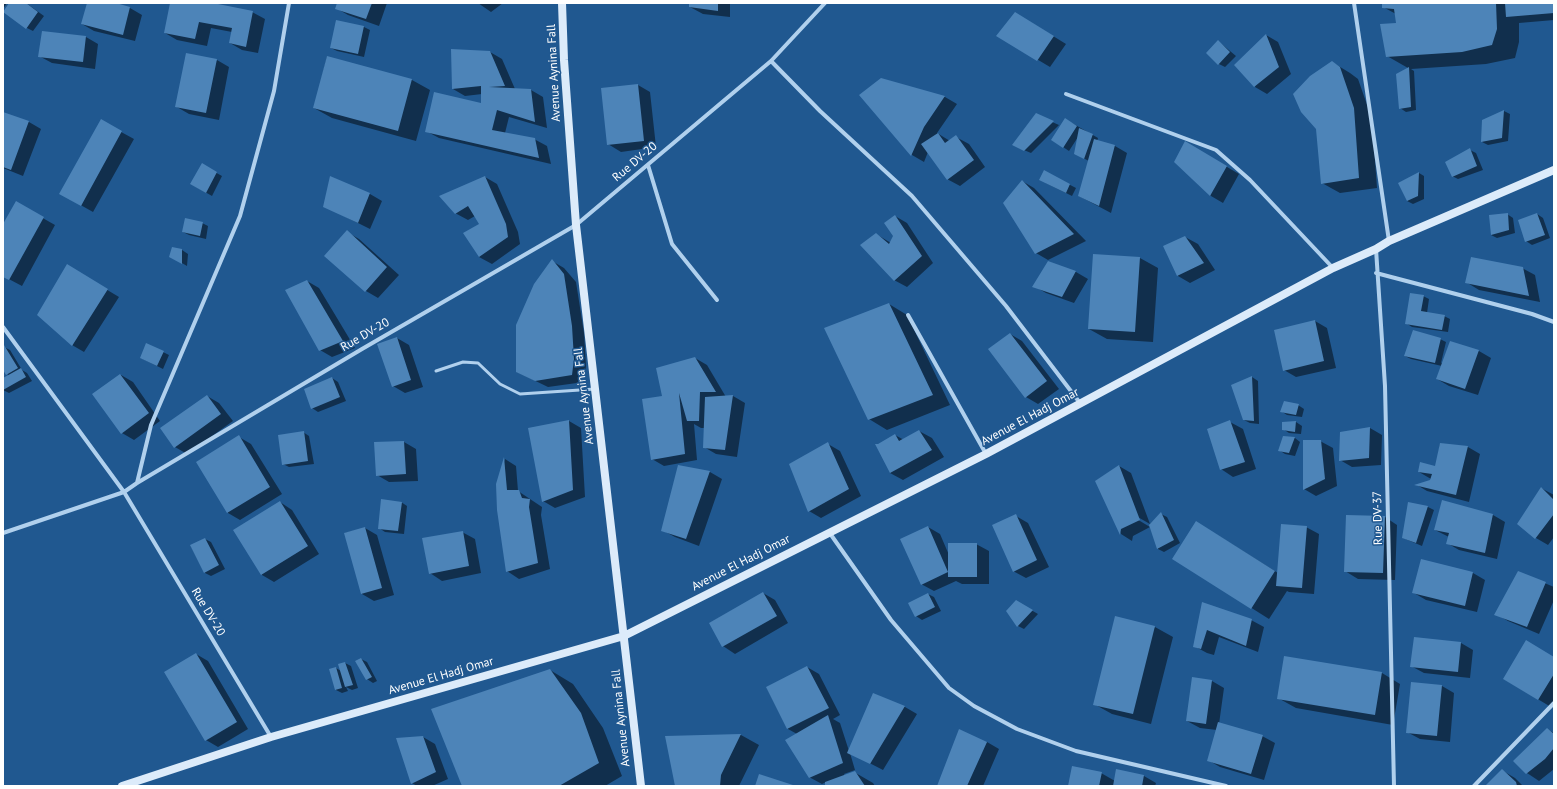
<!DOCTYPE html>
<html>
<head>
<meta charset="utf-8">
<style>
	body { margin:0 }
	#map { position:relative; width:1557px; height:789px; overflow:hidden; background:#205890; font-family:"PT Sans",sans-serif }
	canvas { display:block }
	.frame { position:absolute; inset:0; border:4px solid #fff; pointer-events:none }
</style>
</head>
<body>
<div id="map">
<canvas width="1557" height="789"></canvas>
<div class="frame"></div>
</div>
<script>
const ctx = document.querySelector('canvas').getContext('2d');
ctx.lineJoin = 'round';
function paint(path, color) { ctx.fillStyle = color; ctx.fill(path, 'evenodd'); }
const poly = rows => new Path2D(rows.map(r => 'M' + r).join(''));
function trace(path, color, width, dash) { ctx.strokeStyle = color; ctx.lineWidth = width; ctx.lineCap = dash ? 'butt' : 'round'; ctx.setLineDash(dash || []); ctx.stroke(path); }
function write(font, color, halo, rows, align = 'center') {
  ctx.font = font + ' "PT Sans",sans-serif'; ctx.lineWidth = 3; ctx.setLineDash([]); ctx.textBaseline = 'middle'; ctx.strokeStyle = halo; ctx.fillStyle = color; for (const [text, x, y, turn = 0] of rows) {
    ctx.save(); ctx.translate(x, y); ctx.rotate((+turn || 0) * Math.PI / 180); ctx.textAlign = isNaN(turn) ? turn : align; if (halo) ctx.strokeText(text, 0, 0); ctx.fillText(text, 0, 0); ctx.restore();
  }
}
paint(poly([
	[3,3,7,3,3,9],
	[10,3,26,3,44,16,33,31,27,28],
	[88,3,112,3,130,8,142,15,135,41,94,31,82,24],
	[171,3,216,3,215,4,252,12,265,19,258,53,242,50,230,43,232,32,211,28,207,46,177,40,165,33],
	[338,3,387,3,379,26,348,15,336,8],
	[478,3,503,3,491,12],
	[690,3,730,3,730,17,703,14,690,7],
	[1383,3,1554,3,1554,20,1519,23,1519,42,1515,58,1486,64,1411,69,1414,71,1416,110,1406,112,1400,108,1408,68,1387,56,1398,24,1396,14,1383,7],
	[1027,20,1066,44,1050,67,998,36],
	[337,21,364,27,370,30,364,57,337,51,331,48],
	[43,32,86,37,98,44,95,69,52,63,39,56],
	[1266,35,1278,42,1291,74,1267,94,1255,87],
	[1218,41,1236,56,1225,67,1219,64],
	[490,52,502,59,515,89,531,90,543,97,547,128,509,117,505,133,534,139,547,146,551,164,439,138,426,131,482,104,482,94,465,96,453,89],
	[327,57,412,80,430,90,416,141,332,118,314,108],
	[217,60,229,67,219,120,189,114,177,107],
	[1332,62,1350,73,1358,79,1372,119,1377,188,1340,193,1322,183],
	[882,80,945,97,957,104,937,133,950,141,956,137,969,144,985,167,960,186,947,179,928,152,924,162,912,155,861,96],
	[638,85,650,92,656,147,621,152,608,144],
	[1504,111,1510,114,1508,141,1488,145,1482,142],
	[3,113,29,122,41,129,23,176,3,168],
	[1036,115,1059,125,1031,153,1019,148],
	[101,121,134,139,93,212,61,194],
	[1072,123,1098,138,1097,141,1115,146,1127,153,1111,213,1079,196,1089,161,1081,157,1078,137,1069,151,1063,147],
	[1186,143,1239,174,1223,203,1211,196,1175,162],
	[1470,150,1476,153,1483,170,1458,179,1452,176],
	[202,165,222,176,212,196,191,184],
	[1045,172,1076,188,1072,196,1046,183],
	[1419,173,1424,176,1424,199,1413,204,1407,201],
	[485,177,497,184,518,232,520,244,492,264,479,257,480,224,475,216,468,220,455,213],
	[331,178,370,194,382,201,370,229,324,206],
	[1022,181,1034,188,1086,241,1048,260,1036,253],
	[16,203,55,225,22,286,3,276,3,226],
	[1507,214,1513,218,1515,233,1497,238,1491,235],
	[1537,214,1543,218,1550,238,1532,245,1526,241],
	[895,216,907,223,933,263,907,287,894,280,876,234,891,243,894,236],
	[202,223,208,226,206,239,189,235,183,232],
	[347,232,359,239,399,275,378,298,366,291],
	[1185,237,1198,244,1215,270,1190,283,1178,276,1165,247],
	[182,250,188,254,187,266,170,256],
	[1140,258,1158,268,1153,342,1107,339,1089,329],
	[552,261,564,268,576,282,584,333,586,366,584,382,548,387,517,372],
	[1049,262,1076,272,1088,279,1074,303,1046,293,1034,286],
	[1522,268,1535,275,1540,302,1479,290,1466,282],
	[79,273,119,297,84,352,72,345],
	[307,281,319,288,355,348,332,357,320,350],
	[1423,296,1429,299,1427,313,1444,316,1450,319,1448,332,1412,327,1406,323],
	[889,304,907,315,950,405,887,430,869,419],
	[1315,321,1327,328,1336,368,1296,377,1284,370],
	[1010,334,1022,341,1059,389,1038,404,1026,397,990,349],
	[397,338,409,345,423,387,405,393,393,386],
	[1440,339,1446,342,1441,363,1479,351,1491,358,1478,395,1449,386,1437,379,1442,366,1411,359,1405,356],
	[3,347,4,347,10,350,22,370,27,373,32,381,9,393,3,390,3,379,9,376,3,368],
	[163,352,169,355,163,369,141,358],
	[695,358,707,365,726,397,733,396,745,403,737,457,716,454,704,447,705,428,701,428,694,424,697,460,664,466,652,459,663,396],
	[121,375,133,382,160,421,134,440,122,433],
	[1252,377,1258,381,1259,424,1250,423,1244,420],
	[332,378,338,382,346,401,318,412,312,408],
	[207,396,219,403,233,421,187,454,175,447],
	[1298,405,1304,409,1302,417,1287,415,1281,411],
	[569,421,581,428,585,497,555,508,543,501],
	[1230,422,1243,429,1256,469,1233,477,1221,469],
	[1296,422,1302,426,1301,434,1289,433,1283,429,1283,423],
	[1370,428,1382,435,1381,465,1352,467,1340,460],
	[919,431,932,438,944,457,903,480,890,473,895,435,904,440],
	[303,432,309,436,314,464,289,467,283,464],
	[239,437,251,444,282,494,240,520,228,513,198,462],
	[1284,437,1295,438,1300,442,1295,456,1285,454,1279,450],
	[1320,441,1333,448,1337,486,1316,496,1304,489],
	[404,442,416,449,418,481,389,482,377,475],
	[828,444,840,451,861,496,821,518,809,511,790,464],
	[1440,444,1468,447,1480,454,1469,502,1427,491,1417,485,1431,481,1431,479,1419,472,1436,467],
	[505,459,516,466,518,491,542,507,541,515,550,569,519,579,507,571,497,484],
	[679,466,710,472,722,479,699,546,675,537,662,530],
	[1119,466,1131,473,1150,524,1161,514,1167,517,1180,543,1164,552,1158,549,1150,527,1133,536,1132,541,1121,534,1096,481],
	[1136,516,1150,524,1150,527,1135,518],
	[1541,488,1554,495,1554,537,1548,545,1536,538,1518,524],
	[280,502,292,510,319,554,274,582,262,575,234,530],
	[401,502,407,506,404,534,385,532,379,528],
	[1409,503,1428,507,1434,510,1422,546,1403,538],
	[1493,515,1505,522,1497,559,1459,550,1447,543,1449,537,1435,530],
	[1016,516,1028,523,1049,567,1026,578,1013,571],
	[1385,517,1397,525,1395,580,1358,579,1345,571],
	[928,527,940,534,949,555,976,544,989,551,989,584,962,584,956,581,934,591,921,584],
	[1306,527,1319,534,1314,594,1289,592,1287,591,1269,619,1174,559,1214,533,1278,573],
	[365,528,377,535,394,595,374,601,362,594,345,533],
	[462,532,475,539,481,573,442,581,430,573],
	[205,539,211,542,225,569,211,576,205,573,191,546],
	[1518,572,1554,587,1554,600,1539,634,1508,621,1496,614],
	[1473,573,1485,580,1477,612,1426,600,1414,593],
	[763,593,775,600,788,623,735,654,723,646,710,623],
	[928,594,934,597,941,611,922,620,916,616],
	[1017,602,1038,614,1024,629,1018,626],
	[1203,603,1251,620,1264,627,1258,652,1219,637,1214,655,1207,653,1194,646],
	[1155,627,1173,637,1151,724,1112,714,1094,704],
	[1461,643,1473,650,1470,678,1424,673,1411,666],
	[196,654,208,661,248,729,218,747,206,740],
	[1554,658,1554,701,1551,707,1504,679],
	[361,659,367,662,377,681,373,683,367,679],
	[345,663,351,666,358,688,352,690,346,687,348,691,342,693,336,690,336,668,341,671],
	[807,667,819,674,840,715,833,719,840,723,849,751,874,694,905,707,917,714,883,770,850,753,855,770,844,774,845,776,854,772,873,783,875,786,826,786,826,782,822,784,809,777,797,734,788,729,767,688],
	[550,670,573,684,603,728,622,776,605,786,463,786],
	[1382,673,1400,684,1393,725,1296,708,1278,698],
	[1212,681,1224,688,1219,724,1262,736,1275,743,1264,780,1220,767,1208,760,1217,730,1200,728,1187,721],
	[1412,683,1442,686,1454,693,1450,742,1420,739,1407,732],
	[1547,729,1554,733,1554,769,1539,781,1527,773,1514,761],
	[741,735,759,745,739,786,676,786,666,737],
	[423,737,435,744,448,779,432,786,417,786,412,783],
	[987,742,999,749,983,786,938,786],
	[1503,771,1515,778,1523,786,1488,786],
	[1101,773,1115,781,1144,776,1156,783,1155,786,1069,786]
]), '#0007');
paint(poly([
	[9,3,26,3,38,12,26,29,3,12],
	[87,3,116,3,130,7,123,35,81,24],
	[170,3,213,3,253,11,246,47,229,43,232,28,199,22,195,39,164,33],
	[337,3,372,3,366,19,335,9],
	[689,3,718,3,718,11,689,7],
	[1382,3,1496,3,1497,29,1492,45,1462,52,1386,57,1380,24,1396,23,1394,9,1382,8],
	[1505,3,1554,3,1554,13,1506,17],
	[1015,12,1054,36,1037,61,996,36],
	[336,20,364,26,358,54,330,48],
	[42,31,86,36,83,62,38,57],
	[1266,34,1279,67,1254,87,1234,65],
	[1218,40,1230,52,1218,65,1206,53],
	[451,49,490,51,505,86,489,87,531,89,535,122,497,110,492,130,535,138,539,158,425,132,434,92,481,103,481,86,452,89],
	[186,53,217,59,206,113,175,107],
	[327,56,412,79,398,131,313,108],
	[1332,61,1340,67,1354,108,1359,178,1321,184,1316,129,1301,112,1293,94,1310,76],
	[1409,67,1411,107,1399,109,1396,74],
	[881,78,945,96,924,127,911,156,859,95],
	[638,84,644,141,607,145,601,88],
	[1504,110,1502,138,1481,142,1482,120],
	[3,112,29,121,11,170,3,167],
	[1036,113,1054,121,1024,151,1012,145],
	[1065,118,1077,126,1063,148,1051,140],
	[101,119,122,131,81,206,59,194],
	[1079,128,1093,134,1084,159,1074,154],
	[938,133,945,143,956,135,974,160,947,180,921,144],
	[1094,139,1115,145,1099,206,1078,196],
	[1185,141,1227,166,1210,196,1174,162],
	[1470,148,1477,166,1452,177,1445,162],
	[202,163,217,172,206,193,190,184],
	[1044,170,1070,184,1066,193,1039,180],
	[1419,172,1418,196,1407,201,1398,183],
	[330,176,370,193,358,223,323,207],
	[485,176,506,224,508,237,479,257,463,233,479,224,468,206,455,214,439,196],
	[1022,180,1074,234,1035,254,1003,203],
	[16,201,44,217,9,280,3,277,3,224],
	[1508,213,1509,230,1491,235,1489,215],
	[1537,213,1545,235,1525,242,1518,220],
	[895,215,922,256,894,281,860,245,876,233,889,244,893,236,884,223],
	[185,218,203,222,200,236,182,232],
	[347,230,387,267,365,292,324,256],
	[1185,236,1204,263,1177,276,1163,246],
	[172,247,182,249,182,264,169,257],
	[1093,254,1140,257,1135,332,1088,329],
	[1471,257,1523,267,1529,296,1465,283],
	[552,259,564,274,572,326,574,359,572,375,535,381,516,372,516,325,534,284],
	[1048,261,1076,271,1062,297,1032,287],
	[67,264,108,289,72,346,37,315],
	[307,280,343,341,319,351,285,290],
	[1410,293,1424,295,1421,311,1445,315,1442,330,1405,324],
	[889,303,933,395,868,420,824,328],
	[1315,320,1324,361,1283,371,1274,330],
	[1413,330,1441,338,1435,363,1404,356],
	[1010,333,1047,381,1025,398,988,349],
	[397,337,411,380,392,387,377,344],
	[1450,341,1479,350,1465,389,1436,379],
	[146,343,164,351,157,366,140,358],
	[4,345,18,368,6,375,3,370,3,346],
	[695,357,716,392,700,392,699,421,687,421,679,393,685,454,651,460,642,399,662,396,656,368],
	[21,368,26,377,3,390,3,378],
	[120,374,149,413,121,434,92,394],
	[1252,376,1254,421,1243,420,1231,385],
	[332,377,340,397,311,409,304,389],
	[207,395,221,414,174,448,160,428],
	[733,395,725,450,703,448,705,397],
	[1284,401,1299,404,1296,415,1280,412],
	[569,420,573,490,542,502,528,428],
	[1230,420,1245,462,1220,470,1207,429],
	[1296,421,1295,432,1282,430,1282,422],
	[1370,427,1369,458,1339,461,1340,432],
	[919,430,932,450,890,473,875,444,878,444,895,434,899,441],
	[304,431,308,461,282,465,278,435],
	[239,435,270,487,227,513,196,462],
	[1283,436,1295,437,1289,453,1278,451],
	[1303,440,1321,440,1325,479,1303,490],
	[404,441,406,474,376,476,374,442],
	[828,442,849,489,808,512,789,464],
	[1440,443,1468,446,1456,495,1414,485,1430,480,1432,474,1418,472,1420,462,1435,466],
	[504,457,507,490,519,490,522,498,530,499,529,507,538,563,506,572,497,510,496,484],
	[678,465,710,471,686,539,661,531],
	[1119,465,1140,520,1121,529,1120,535,1095,481],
	[1541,487,1554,500,1554,514,1535,539,1517,524],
	[381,499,402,502,398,531,378,529],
	[1442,500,1493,514,1485,553,1446,544,1449,533,1434,530],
	[280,501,308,546,261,575,233,530],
	[1408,502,1428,506,1416,543,1402,538],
	[1161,512,1174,540,1157,549,1149,525],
	[1016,514,1037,560,1013,572,992,525],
	[1346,515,1385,516,1383,573,1344,572],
	[1196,521,1275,571,1251,609,1172,559],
	[1281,524,1307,526,1302,588,1276,586],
	[928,526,948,572,948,543,977,543,977,577,948,577,948,572,921,585,900,539],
	[365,527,382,588,361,594,344,533],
	[463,531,469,566,429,574,422,538],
	[205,538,219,565,204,573,190,545],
	[1421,559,1473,572,1465,606,1412,593],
	[1518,571,1546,582,1527,627,1494,615],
	[763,592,777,616,722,647,709,623],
	[928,593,935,607,915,617,908,603],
	[1016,600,1033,610,1017,627,1006,611],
	[1202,602,1252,619,1246,646,1207,630,1201,649,1193,647],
	[1115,616,1155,626,1133,714,1093,705],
	[1414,637,1461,642,1458,672,1410,667],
	[1526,640,1554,657,1554,674,1538,700,1503,679],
	[196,653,237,722,205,741,164,672],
	[1284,656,1382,672,1375,715,1277,699],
	[361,658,372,677,366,680,355,661],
	[345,662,353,685,345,687,338,664],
	[807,666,829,708,787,729,766,687],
	[336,667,342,688,335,690,329,669],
	[550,669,581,713,599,763,559,786,462,786,431,709],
	[1192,677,1212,680,1206,724,1186,721],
	[1411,682,1442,685,1437,736,1406,733],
	[873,693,905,706,870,764,847,753],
	[828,715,843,763,809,778,785,740],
	[1218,722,1263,735,1251,774,1207,761],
	[1547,728,1554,734,1554,748,1545,759,1526,774,1513,761],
	[959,729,987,742,967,786,937,786],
	[741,734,721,775,720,786,675,786,665,736],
	[423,736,436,772,411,784,396,738],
	[1072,766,1102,772,1099,786,1068,786],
	[1116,769,1144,775,1142,786,1113,786],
	[1502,769,1516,782,1517,786,1485,786],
	[855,771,865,786,825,786,825,782],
	[759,774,796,786,755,786]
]), '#4d84b8');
trace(poly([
	[436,371,463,362,478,363,500,384,520,394,595,389]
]), '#b0d0ed', 3);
trace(poly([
	[1354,3,1389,241],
	[771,61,820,111,912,196,1006,306,1080,403],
	[1066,94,1216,150,1250,180,1333,268],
	[648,165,672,244,717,300],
	[1376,249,1385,386,1394,786],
	[1376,273,1532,314,1554,322],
	[908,315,986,454],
	[3,327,124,492,3,533],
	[137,483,151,425,240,216,274,91,289,3],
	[829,532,891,620,949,688,974,706,1017,729,1076,751,1226,786],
	[271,737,124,492,137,483,362,349,576,225,771,61,825,3],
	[1474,786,1554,703]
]), '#b0d0ed', 4);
trace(poly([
	[562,3,564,60,576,225,641,786],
	[122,786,271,737,624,636,986,454,1333,268,1376,249,1389,241,1554,170]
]), '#dcebfa', 8);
write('12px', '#fff', '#205890', [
	["Avenue Aynina Fall",554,73,-93],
	["Rue DV-20",635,162,-40],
	["Rue DV-20",365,335,-30],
	["Avenue Aynina Fall",584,396,-97],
	["Avenue El Hadj Omar",1030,417,-28],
	["Rue DV-37",1378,518,-91],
	["Avenue El Hadj Omar",741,563,-27],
	["Rue DV-20",208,612,59],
	["Avenue El Hadj Omar",441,676,-16],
	["Avenue Aynina Fall",621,718,-96]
]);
</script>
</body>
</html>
